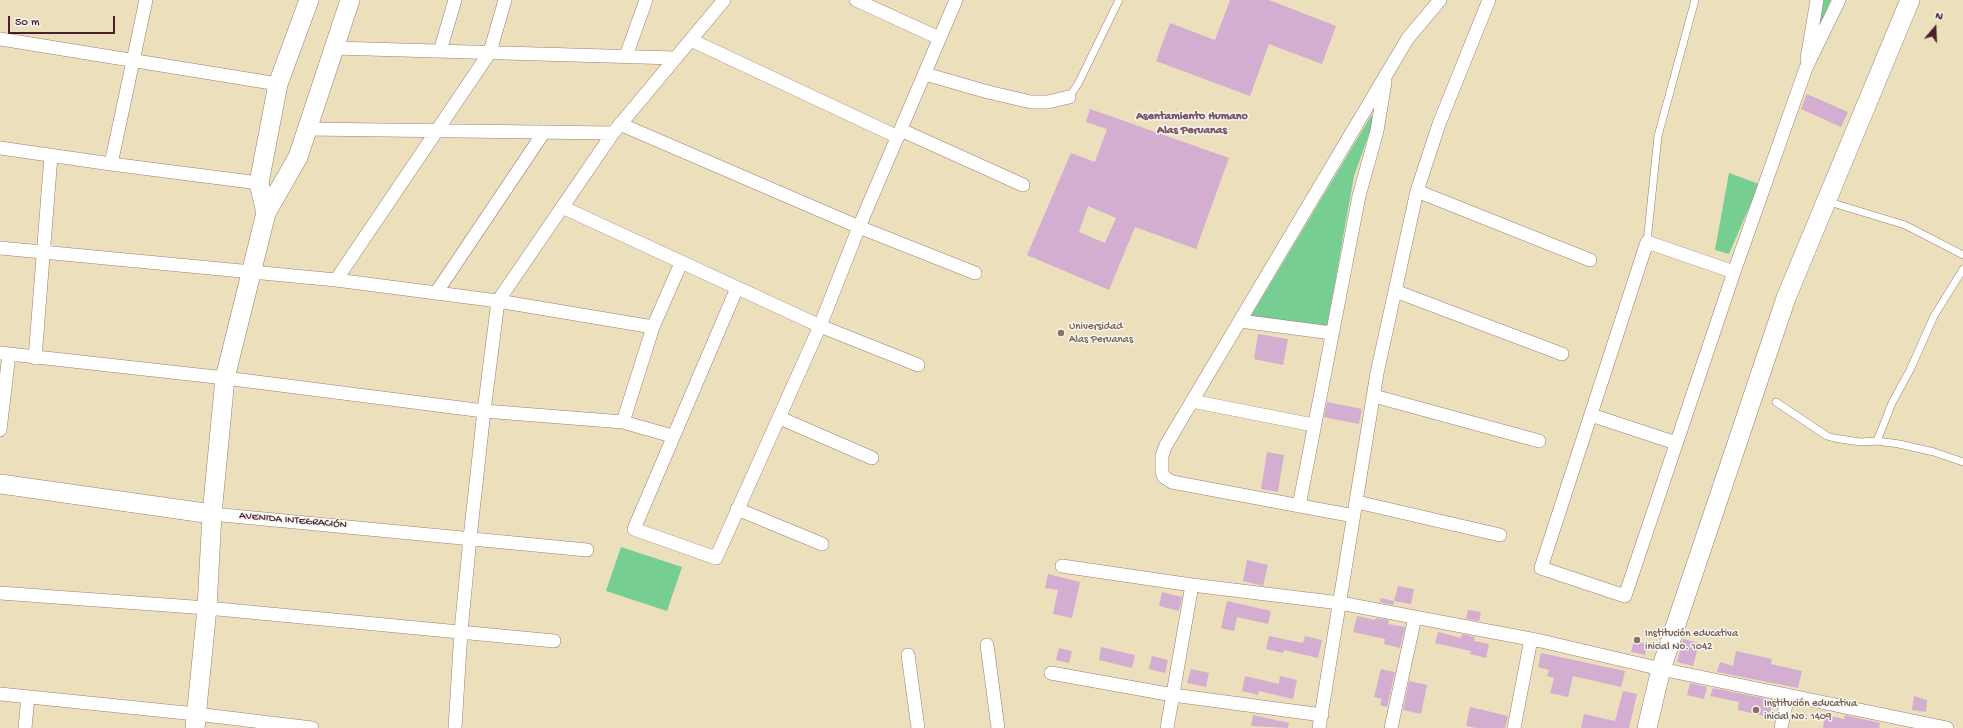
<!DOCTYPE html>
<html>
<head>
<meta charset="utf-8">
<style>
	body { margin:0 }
	#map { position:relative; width:1963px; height:728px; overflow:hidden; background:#ebdfbc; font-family:"Gochi Hand",sans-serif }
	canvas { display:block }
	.north { position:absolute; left:1915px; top:8px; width:40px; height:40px; -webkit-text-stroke:3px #f6f6f2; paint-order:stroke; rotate:19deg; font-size:11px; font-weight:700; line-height:16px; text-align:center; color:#4a1f2b }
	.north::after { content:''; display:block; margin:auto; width:14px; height:18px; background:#4a1f2b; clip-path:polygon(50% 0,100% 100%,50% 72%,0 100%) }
	.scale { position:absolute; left:8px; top:16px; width:107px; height:18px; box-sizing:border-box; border:2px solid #4a1f2b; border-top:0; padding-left:5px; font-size:12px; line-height:14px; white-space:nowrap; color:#4a1f2b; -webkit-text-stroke:3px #f6f6f2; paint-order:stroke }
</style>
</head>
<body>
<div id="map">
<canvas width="1963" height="728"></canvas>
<div class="north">N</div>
<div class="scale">50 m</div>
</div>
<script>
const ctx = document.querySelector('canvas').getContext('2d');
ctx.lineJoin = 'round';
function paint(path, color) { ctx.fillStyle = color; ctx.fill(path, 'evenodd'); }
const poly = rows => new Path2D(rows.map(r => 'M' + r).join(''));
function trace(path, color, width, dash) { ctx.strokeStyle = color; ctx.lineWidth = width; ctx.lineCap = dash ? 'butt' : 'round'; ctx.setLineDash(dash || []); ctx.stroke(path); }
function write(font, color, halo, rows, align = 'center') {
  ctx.font = font + ' "Gochi Hand",sans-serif'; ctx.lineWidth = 3; ctx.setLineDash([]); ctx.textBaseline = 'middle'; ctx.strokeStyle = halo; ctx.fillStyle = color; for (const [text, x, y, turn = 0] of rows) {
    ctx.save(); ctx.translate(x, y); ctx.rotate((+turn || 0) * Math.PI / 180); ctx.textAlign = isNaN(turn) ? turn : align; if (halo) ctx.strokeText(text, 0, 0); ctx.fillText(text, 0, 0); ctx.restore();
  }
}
paint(poly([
	[1823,0,1831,0,1816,33],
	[1371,116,1375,117,1354,176,1327,327,1251,316],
	[1729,173,1759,184,1729,254,1715,250],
	[621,547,682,567,667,611,606,591]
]), '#76ce93');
paint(poly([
	[1230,0,1269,0,1336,26,1322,64,1269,44,1250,96,1156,61,1170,23,1215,40],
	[1807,94,1848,112,1841,127,1801,109],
	[1090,109,1229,158,1196,249,1135,227,1109,290,1027,255,1071,153,1095,162,1107,129,1086,122],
	[1088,206,1116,218,1105,243,1079,232],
	[1258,334,1288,339,1283,365,1254,359],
	[1327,402,1362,409,1359,424,1324,417],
	[1267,452,1284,455,1278,492,1261,489],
	[1247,560,1268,565,1263,586,1243,581],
	[1048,574,1080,582,1072,618,1053,614,1058,590,1045,588],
	[1398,586,1414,589,1411,604,1394,601],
	[1162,592,1182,597,1179,611,1159,606],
	[1381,598,1394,601,1393,605,1380,602],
	[1227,601,1271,611,1268,624,1237,617,1234,631,1221,628],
	[1468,610,1481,612,1479,621,1466,619],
	[1357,616,1375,620,1376,618,1389,620,1388,624,1405,627,1400,648,1384,644,1385,639,1353,632],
	[1438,632,1461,638,1462,634,1475,637,1474,641,1489,644,1486,658,1470,654,1471,651,1435,643],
	[1269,636,1303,643,1305,636,1322,640,1318,658,1284,650,1283,653,1266,649],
	[1683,639,1699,643,1693,666,1677,662],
	[1634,641,1648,644,1645,655,1631,652],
	[1101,647,1135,655,1132,668,1099,660],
	[1059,648,1072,651,1069,663,1056,660],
	[1736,651,1772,659,1771,664,1802,671,1798,688,1717,672,1720,662,1733,666],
	[1541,653,1625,671,1621,687,1573,676,1568,697,1550,693,1554,678,1547,676,1549,670,1538,667],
	[1152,656,1168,660,1165,673,1149,669],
	[1191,669,1209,673,1206,687,1187,683],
	[1381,669,1395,672,1387,707,1380,705,1382,699,1374,697],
	[1245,676,1279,684,1280,676,1297,680,1293,699,1259,691,1258,695,1242,691],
	[1409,681,1427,685,1421,714,1403,710],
	[1690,683,1707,687,1704,699,1687,695],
	[1713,688,1773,700,1769,717,1738,710,1739,702,1710,696],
	[1623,691,1637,694,1629,728,1581,728,1584,714,1615,721],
	[1914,696,1927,700,1926,712,1912,710],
	[1470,707,1508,716,1505,728,1476,728,1466,726],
	[1253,715,1289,723,1288,728,1251,726],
	[1825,715,1844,719,1845,715,1880,723,1879,728,1823,728]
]), '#d3aed0');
const lane = poly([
	[1069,97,1078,84,1119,0],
	[1826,201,1905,225,1963,255],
	[1647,242,1658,136,1695,0],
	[1776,402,1827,436,1834,438,1860,442,1877,441,1899,444,1934,452,1963,462],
	[1877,441,1892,403,1910,370,1934,316,1963,269]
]);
const street = poly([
	[856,0,939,38],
	[0,39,278,84],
	[691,40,898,137],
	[334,48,675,58],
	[440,51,455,0],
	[626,56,646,0],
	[1807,59,1817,0],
	[925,74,988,92,1031,102,1048,102,1069,97],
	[620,124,859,227,975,273],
	[307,129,613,133],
	[901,130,1023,185],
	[0,148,111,164,259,183],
	[111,164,146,0],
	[1417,191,1590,260],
	[562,207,820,326,918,365],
	[0,248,336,280,498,301,653,327],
	[1734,272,1647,242,1541,568,1625,596,1734,272,1806,68,1839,0],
	[336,280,490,52,505,0],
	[737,288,634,529,716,558,820,326,859,227,956,0],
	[1395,291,1562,354],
	[436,293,544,132],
	[1240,321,1332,333],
	[0,353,225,378,484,411,623,422,672,436],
	[35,358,51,156],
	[1374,396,1539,441],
	[1192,401,1313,425],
	[1591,415,1676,443],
	[780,418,872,458],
	[623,422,653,327,681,263],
	[0,430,9,354],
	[1357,502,1500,535],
	[1299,506,1359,196,1377,131,1385,82],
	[737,509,822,544],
	[212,514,587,550],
	[1354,516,1172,482,1164,477,1162,472,1162,456,1166,445,1408,38,1440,0],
	[1062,566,1192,585,1340,603,1541,641,1661,669,1947,728],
	[0,593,207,608,554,641],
	[987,645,998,728],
	[908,655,918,728],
	[1051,673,1173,695,1322,715],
	[0,694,196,714,312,728],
	[25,728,28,697],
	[455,728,461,631,470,538,484,411,498,301,613,133,724,0],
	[1167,728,1192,585],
	[1319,728,1377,373,1417,191,1439,124,1489,0],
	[1391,728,1415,617],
	[1514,728,1531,639],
	[1781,728,1788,695]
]);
const secondary = poly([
	[266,213,259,183,278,84,309,0],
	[0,484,212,514],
	[195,728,207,608,212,514,225,378,266,213,298,157,350,0],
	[1647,728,1661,669,1786,298,1910,0]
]);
trace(lane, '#9a7f74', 8);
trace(street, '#9a7f74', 14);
trace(secondary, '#9a7f74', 20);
trace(lane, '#fff', 7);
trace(street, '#fff', 13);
trace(secondary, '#fff', 19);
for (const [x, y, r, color] of [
	[1061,333,4,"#8d6e63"],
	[1637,640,4,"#8d6e63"],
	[1756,710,4,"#8d6e63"]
]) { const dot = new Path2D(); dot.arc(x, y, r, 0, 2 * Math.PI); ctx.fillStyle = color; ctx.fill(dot); trace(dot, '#f6f6f2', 1.5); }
write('11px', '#785e54', '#f6f6f2', [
	["Universidad",1069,327],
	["Alas Peruanas",1069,340],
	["Institución educativa",1645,634],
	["inicial No. 1042",1645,647],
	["Institución educativa",1764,704],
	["inicial No. 1409",1764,717]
], 'left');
write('11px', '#4a1f2b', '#f6f6f2', [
	["AVENIDA INTEGRACIÓN",293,521,5]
]);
write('bold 12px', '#7a5165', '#f6f6f2', [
	["Asentamiento Humano",1192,117],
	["Alas Peruanas",1192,131]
]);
</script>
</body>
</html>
